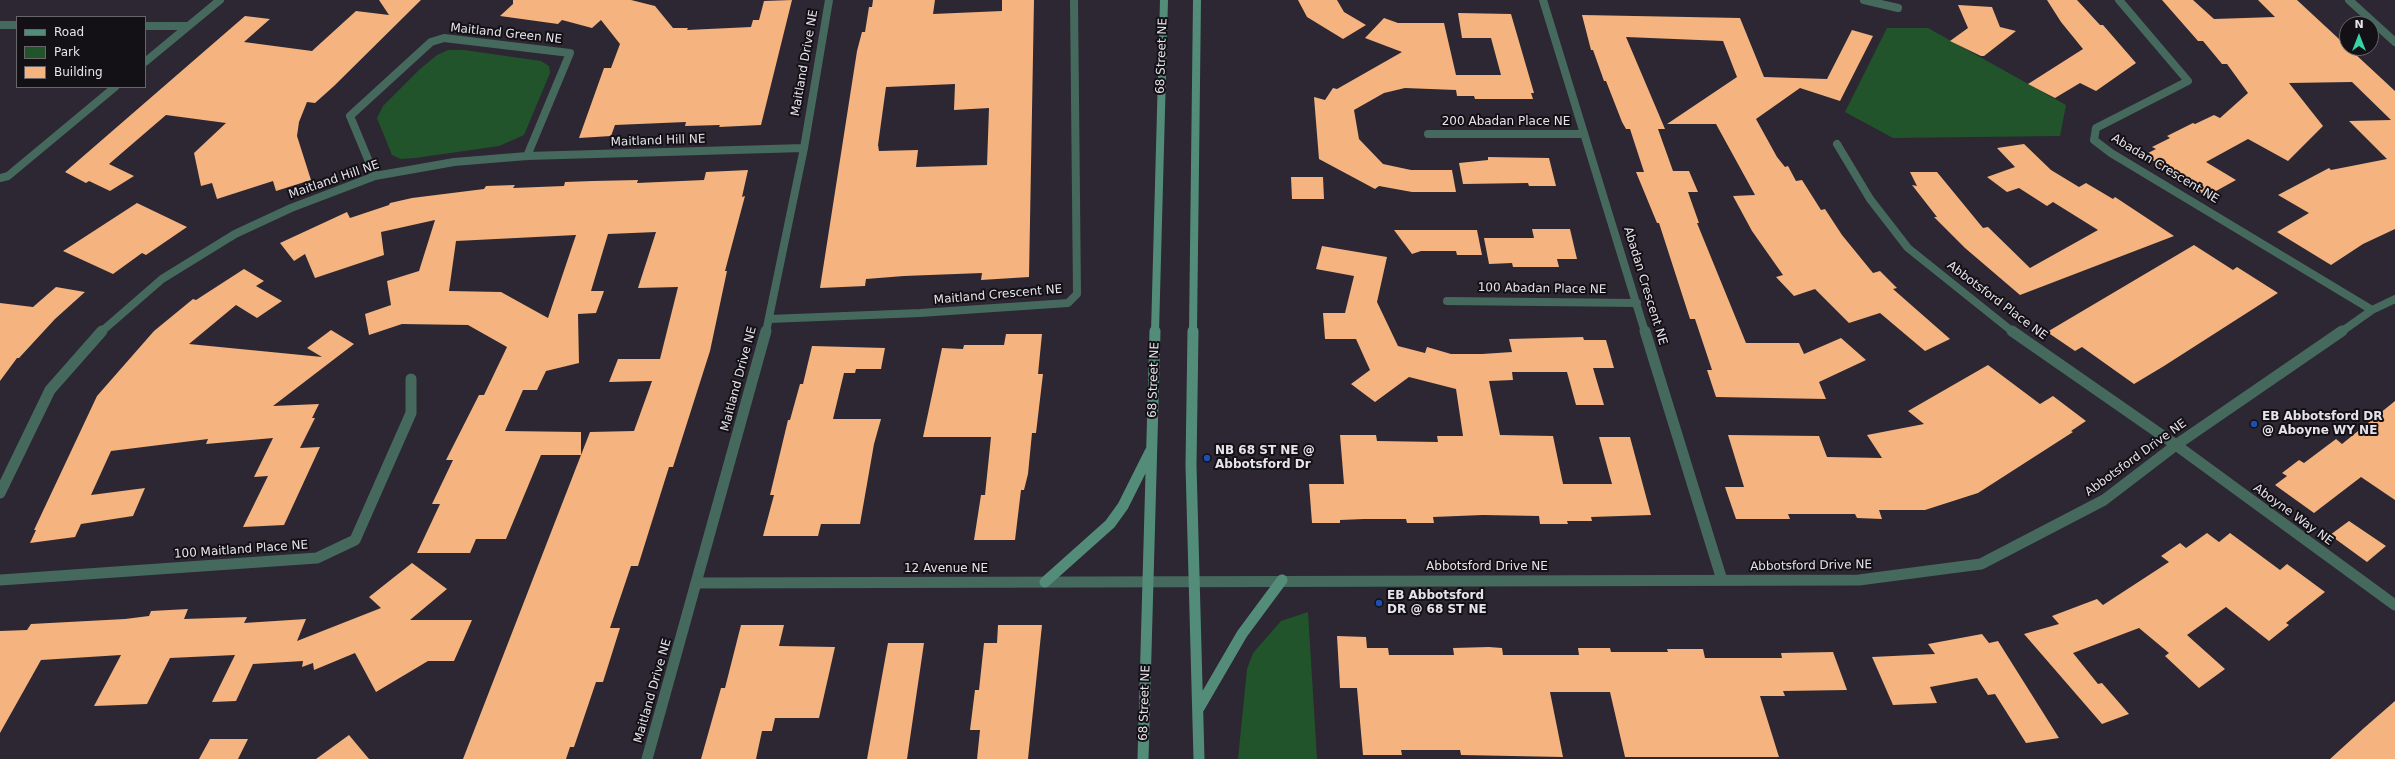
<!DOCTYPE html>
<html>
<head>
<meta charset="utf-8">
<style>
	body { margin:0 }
	#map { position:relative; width:2395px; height:759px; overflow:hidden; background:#2c2732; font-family:"DejaVu Sans",sans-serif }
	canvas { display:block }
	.legend { position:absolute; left:16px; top:16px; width:130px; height:72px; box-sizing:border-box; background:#131116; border:1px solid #68656b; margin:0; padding:5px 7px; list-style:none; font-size:12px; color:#e7e3eb }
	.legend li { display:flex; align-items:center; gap:8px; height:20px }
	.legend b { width:20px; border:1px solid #68656b }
	.north { position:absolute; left:2339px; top:16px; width:40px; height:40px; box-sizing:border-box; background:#131116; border:1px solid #68656b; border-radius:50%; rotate:0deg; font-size:11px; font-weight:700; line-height:16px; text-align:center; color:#e7e3eb }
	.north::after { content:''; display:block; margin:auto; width:14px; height:18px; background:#36d4a7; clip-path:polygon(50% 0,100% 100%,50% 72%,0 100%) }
</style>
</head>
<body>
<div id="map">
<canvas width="2395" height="759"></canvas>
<ul class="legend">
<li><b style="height:5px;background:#538d79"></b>Road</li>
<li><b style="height:11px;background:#21542b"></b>Park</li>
<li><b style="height:11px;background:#f4b37f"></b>Building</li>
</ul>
<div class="north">N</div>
</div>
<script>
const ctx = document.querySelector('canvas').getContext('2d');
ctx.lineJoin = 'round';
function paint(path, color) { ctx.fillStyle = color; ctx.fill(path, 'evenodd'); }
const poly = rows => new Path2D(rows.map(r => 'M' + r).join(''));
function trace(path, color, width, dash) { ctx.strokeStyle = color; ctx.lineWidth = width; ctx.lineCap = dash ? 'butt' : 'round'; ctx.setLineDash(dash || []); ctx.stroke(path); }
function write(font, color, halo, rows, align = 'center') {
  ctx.font = font + ' "DejaVu Sans",sans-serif'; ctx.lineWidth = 4; ctx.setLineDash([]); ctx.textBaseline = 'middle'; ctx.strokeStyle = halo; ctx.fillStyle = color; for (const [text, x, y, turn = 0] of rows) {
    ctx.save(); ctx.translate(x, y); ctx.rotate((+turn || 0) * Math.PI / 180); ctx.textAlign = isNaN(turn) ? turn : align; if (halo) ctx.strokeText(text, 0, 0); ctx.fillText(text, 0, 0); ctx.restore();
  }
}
paint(poly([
	[1887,28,1928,28,2066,105,2060,136,1893,138,1845,112],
	[448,50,464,50,541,61,549,66,550,73,524,135,499,146,415,158,401,159,392,155,377,118,383,106,420,69,437,55],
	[1308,612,1317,759,1238,759,1247,669,1253,653,1281,621]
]), '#21542b');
paint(poly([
	[379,0,421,0,334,86,315,103,307,102,299,122,297,136,311,180,276,191,273,181,217,199,212,183,201,186,194,153,226,123,166,115,109,164,134,176,110,191,89,181,86,183,65,172,245,16,270,19,244,42,312,51,356,11,389,15],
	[513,0,631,0,655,6,673,28,688,28,687,30,751,27,753,20,759,20,764,1,792,0,761,125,719,127,720,125,685,126,686,122,615,125,611,136,579,138,604,68,611,68,620,44,601,20,592,28,562,20,558,24,500,16,513,4],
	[873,0,935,0,933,14,1002,11,1002,0,1034,0,1029,277,981,280,982,273,904,276,866,279,865,286,820,288,857,51,862,32,865,32,869,7,872,7],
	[955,84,954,110,989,108,987,165,916,167,918,150,879,151,878,145,886,87],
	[1298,0,1337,0,1344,12,1366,25,1343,39,1307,17],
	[2047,0,2077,0,2100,25,2103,25,2136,63,2096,91,2080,83,2055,98,2028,84,2083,49,2061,22],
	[2162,0,2193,0,2214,19,2275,17,2258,0,2297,0,2395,91,2395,229,2363,244,2331,265,2277,232,2309,213,2278,195,2329,168,2331,170,2387,159,2349,121,2391,120,2352,82,2289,83,2323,126,2288,161,2248,139,2206,162,2236,180,2207,196,2186,184,2188,182,2144,155,2156,149,2152,147,2170,138,2167,136,2193,123,2195,124,2214,115,2220,118,2248,93,2227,64,2222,64,2203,41,2198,41],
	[1958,5,1992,7,2000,27,2016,31,1984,56,1981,56,1950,41,1968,28],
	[1458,13,1511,14,1534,93,1531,93,1533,99,1475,99,1474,96,1457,96,1456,90,1405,88,1384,93,1354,110,1359,139,1383,164,1411,170,1452,170,1456,192,1412,192,1379,186,1375,189,1319,159,1314,97,1325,100,1333,88,1337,89,1402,52,1365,38,1384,18,1398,23,1444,23,1456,75,1501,75,1491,38,1462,38],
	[1582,15,1740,18,1764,77,1827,79,1852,30,1873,36,1840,101,1800,88,1756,119,1777,157,1785,167,1788,166,1796,181,1802,180,1821,210,1825,209,1842,235,1873,273,1880,271,1897,288,1893,289,1950,339,1925,351,1880,313,1849,323,1815,289,1794,296,1776,277,1783,275,1752,231,1733,196,1755,195,1716,124,1667,124,1737,77,1723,41,1626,37,1665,129,1658,129,1673,171,1689,171,1698,192,1688,192,1699,223,1697,223,1746,343,1799,343,1804,354,1841,338,1866,360,1819,382,1826,399,1716,397,1707,370,1712,370,1695,319,1690,319,1659,223,1657,223,1636,172,1644,172,1630,129,1626,129,1622,122,1606,81,1604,81,1593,50,1591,50],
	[2024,144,2051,170,2079,187,2086,183,2113,199,2115,197,2174,236,2020,295,1965,248,1934,217,1937,217,1912,185,1917,186,1910,172,1937,172,1983,228,1988,227,2030,268,2098,230,2053,202,2047,206,2019,188,2007,192,1987,177,2015,167,1997,148],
	[1488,157,1549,158,1556,186,1529,186,1528,183,1463,184,1459,163,1488,160],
	[748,170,742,197,745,196,725,271,727,271,710,351,673,467,669,467,638,566,631,566,610,628,620,628,603,682,596,682,574,747,570,747,566,759,463,759,581,455,541,455,506,539,476,539,470,553,417,553,440,504,432,504,453,460,446,460,479,395,484,395,507,347,468,325,402,324,369,335,365,314,391,305,387,281,419,271,435,220,381,232,384,255,315,278,305,254,294,261,280,243,347,212,350,218,389,205,390,203,412,198,484,189,486,186,515,185,513,188,564,186,565,182,593,181,638,180,637,183,704,180,706,172],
	[656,232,638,288,678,287,660,359,618,359,609,382,652,381,634,431,590,432,581,455,581,432,505,431,523,390,537,390,546,371,579,363,578,314,596,313,604,291,591,291,608,234],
	[576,235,548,318,501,292,449,291,456,241],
	[1291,177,1323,177,1324,199,1292,199],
	[137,203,187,227,146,255,142,253,113,274,63,251],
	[1532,229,1570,229,1577,259,1557,259,1559,267,1513,267,1512,263,1489,264,1484,238,1534,238],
	[1394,230,1477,230,1482,255,1457,255,1456,251,1421,251,1412,254],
	[2194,245,2233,270,2237,267,2278,293,2164,366,2134,384,2082,347,2075,351,2047,332],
	[1322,246,1387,257,1377,302,1398,346,1425,353,1427,347,1451,354,1482,354,1512,352,1509,339,1583,337,1584,340,1606,340,1614,368,1593,368,1604,405,1576,405,1567,372,1512,372,1513,380,1489,381,1500,435,1553,436,1563,484,1612,484,1599,437,1630,437,1651,515,1591,517,1592,521,1567,521,1568,524,1540,524,1539,516,1483,515,1433,517,1434,523,1407,523,1406,519,1364,519,1340,520,1340,523,1312,523,1309,484,1344,484,1340,435,1376,435,1377,441,1438,442,1437,436,1463,436,1456,389,1409,377,1375,402,1351,384,1370,370,1356,339,1325,339,1323,313,1345,313,1354,276,1316,269],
	[244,269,264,281,256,286,282,301,257,318,236,305,189,344,322,357,307,348,331,330,354,344,273,406,319,404,312,418,315,418,300,448,320,447,284,525,243,527,268,476,254,477,273,438,206,444,208,439,111,451,91,495,145,488,133,516,81,524,75,537,30,543,36,530,34,530,97,396,154,331,193,299,196,300],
	[56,287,85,292,55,319,19,358,17,358,0,381,0,303,33,307],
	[1006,334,1042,334,1038,374,1043,374,1036,433,1032,433,1028,474,1024,490,1021,490,1015,540,974,540,981,495,985,495,991,437,923,437,942,348,963,349,964,345,1004,345],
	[812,346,885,348,881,369,856,369,855,373,844,373,833,419,881,419,874,444,860,524,821,524,818,536,763,536,774,495,770,495,788,420,790,420,800,384,803,384],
	[1988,365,2040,404,2053,396,2086,421,2071,431,2073,432,1978,493,1925,510,1879,510,1882,519,1857,518,1855,514,1788,514,1790,519,1736,519,1725,487,1744,487,1728,435,1819,436,1827,457,1882,458,1867,435,1924,424,1908,411],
	[2395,401,2395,500,2361,477,2314,513,2275,485,2287,476,2282,473,2299,460,2304,463,2336,439,2342,444],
	[2349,521,2386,546,2367,562,2330,535],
	[2207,533,2219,542,2230,533,2280,570,2287,564,2325,592,2286,623,2289,625,2269,641,2226,607,2187,635,2225,669,2199,688,2165,656,2169,653,2139,628,2073,653,2098,684,2102,683,2129,714,2102,724,2024,634,2059,624,2052,616,2097,599,2103,605,2169,562,2161,556,2180,543,2186,548],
	[412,563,447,589,410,620,472,620,454,661,428,661,376,692,355,653,314,670,313,663,302,667,303,661,253,664,236,701,212,702,235,655,170,658,147,704,94,706,121,655,41,660,0,733,0,631,27,630,31,624,125,619,149,616,151,611,188,609,184,619,247,617,244,623,306,619,297,641,381,608,369,597],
	[741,625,784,625,779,646,835,647,819,718,775,718,772,731,762,731,756,759,701,759,721,688,725,688],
	[998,625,1042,625,1028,759,977,759,980,730,970,730,975,690,979,690,984,643,997,643],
	[1982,634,1989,643,1998,641,2059,738,2026,743,1995,694,1988,695,1977,678,1930,687,1937,703,1893,705,1872,657,1935,654,1928,644],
	[1337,636,1366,637,1367,648,1388,648,1389,655,1454,655,1453,648,1489,647,1502,648,1503,655,1579,655,1578,648,1610,648,1611,652,1668,652,1667,649,1703,649,1705,658,1782,658,1781,653,1833,652,1847,690,1783,691,1785,696,1760,696,1779,757,1625,757,1610,692,1550,692,1563,757,1461,755,1460,750,1401,750,1402,755,1363,755,1357,688,1340,688],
	[888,643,924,643,907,759,867,759],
	[2395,701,2395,759,2330,759,2364,728],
	[349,735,369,759,316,759],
	[210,739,248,739,238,759,199,759]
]), '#f4b37f');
trace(poly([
	[1543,0,1645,332],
	[1864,0,1898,8],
	[2119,0,2188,81,2096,128,2094,140,2111,153,2372,310],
	[2349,0,2395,42],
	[0,25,17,25],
	[145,26,188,26],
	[145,62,220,0],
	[1428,134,1584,134],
	[1837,144,1870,199,1908,248,2013,332],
	[375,176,350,116,431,42,444,38,570,53,527,156],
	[0,178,8,176,115,87],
	[1447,301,1637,303],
	[769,319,920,313,1068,303,1077,294,1074,0],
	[101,332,162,279,235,234,291,208,375,176,454,162,527,156,804,148],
	[766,332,804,148,829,0],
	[2341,332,2372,310,2395,299]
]), '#46695d', 8);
trace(poly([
	[1645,331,1722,580],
	[2012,331,2176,445,2395,605],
	[0,493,50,390,102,331],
	[0,580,317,558,355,540,411,413,411,379],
	[696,583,1859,580,1981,564,2104,500,2176,445,2342,331],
	[647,759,766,331]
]), '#46695d', 11);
trace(poly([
	[1155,332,1164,0],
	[1193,332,1197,0]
]), '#538d79', 8);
trace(poly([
	[1193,331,1191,465,1199,759],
	[1045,582,1110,524,1123,506,1150,452],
	[1199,708,1242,634,1282,580],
	[1143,759,1155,331]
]), '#538d79', 11);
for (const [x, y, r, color] of [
	[2254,424,4,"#1a4fb4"],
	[1207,458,4,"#1a4fb4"],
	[1379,603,4,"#1a4fb4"]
]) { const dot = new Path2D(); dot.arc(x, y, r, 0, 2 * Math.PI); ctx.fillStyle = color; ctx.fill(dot); trace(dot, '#131116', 1.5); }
write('12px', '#e7e3eb', '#131116', [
	["Maitland Green NE",506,34,6],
	["68 Street NE",1162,56,-88],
	["Maitland Drive NE",805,63,-80],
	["200 Abadan Place NE",1506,122],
	["Maitland Hill NE",658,141,-2],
	["Abadan Crescent NE",2165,169,31],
	["Maitland Hill NE",334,180,-19],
	["Abadan Crescent NE",1645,286,73],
	["100 Abadan Place NE",1542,289,1],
	["Maitland Crescent NE",998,295,-5],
	["Abbotsford Place NE",1997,301,37],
	["Maitland Drive NE",739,379,-75],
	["68 Street NE",1154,380,-88],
	["Abbotsford Drive NE",2136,458,-36],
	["Aboyne Way NE",2293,515,36],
	["100 Maitland Place NE",241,550,-4],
	["Abbotsford Drive NE",1811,566,-1],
	["Abbotsford Drive NE",1487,567],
	["12 Avenue NE",946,569],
	["Maitland Drive NE",653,691,-74],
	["68 Street NE",1145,703,-88]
]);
write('bold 12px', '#e7e3eb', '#131116', [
	["EB Abbotsford DR",2262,417],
	["@ Aboyne WY NE",2262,431],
	["NB 68 ST NE @",1215,451],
	["Abbotsford Dr",1215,465],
	["EB Abbotsford",1387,596],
	["DR @ 68 ST NE",1387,610]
], 'left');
</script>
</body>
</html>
